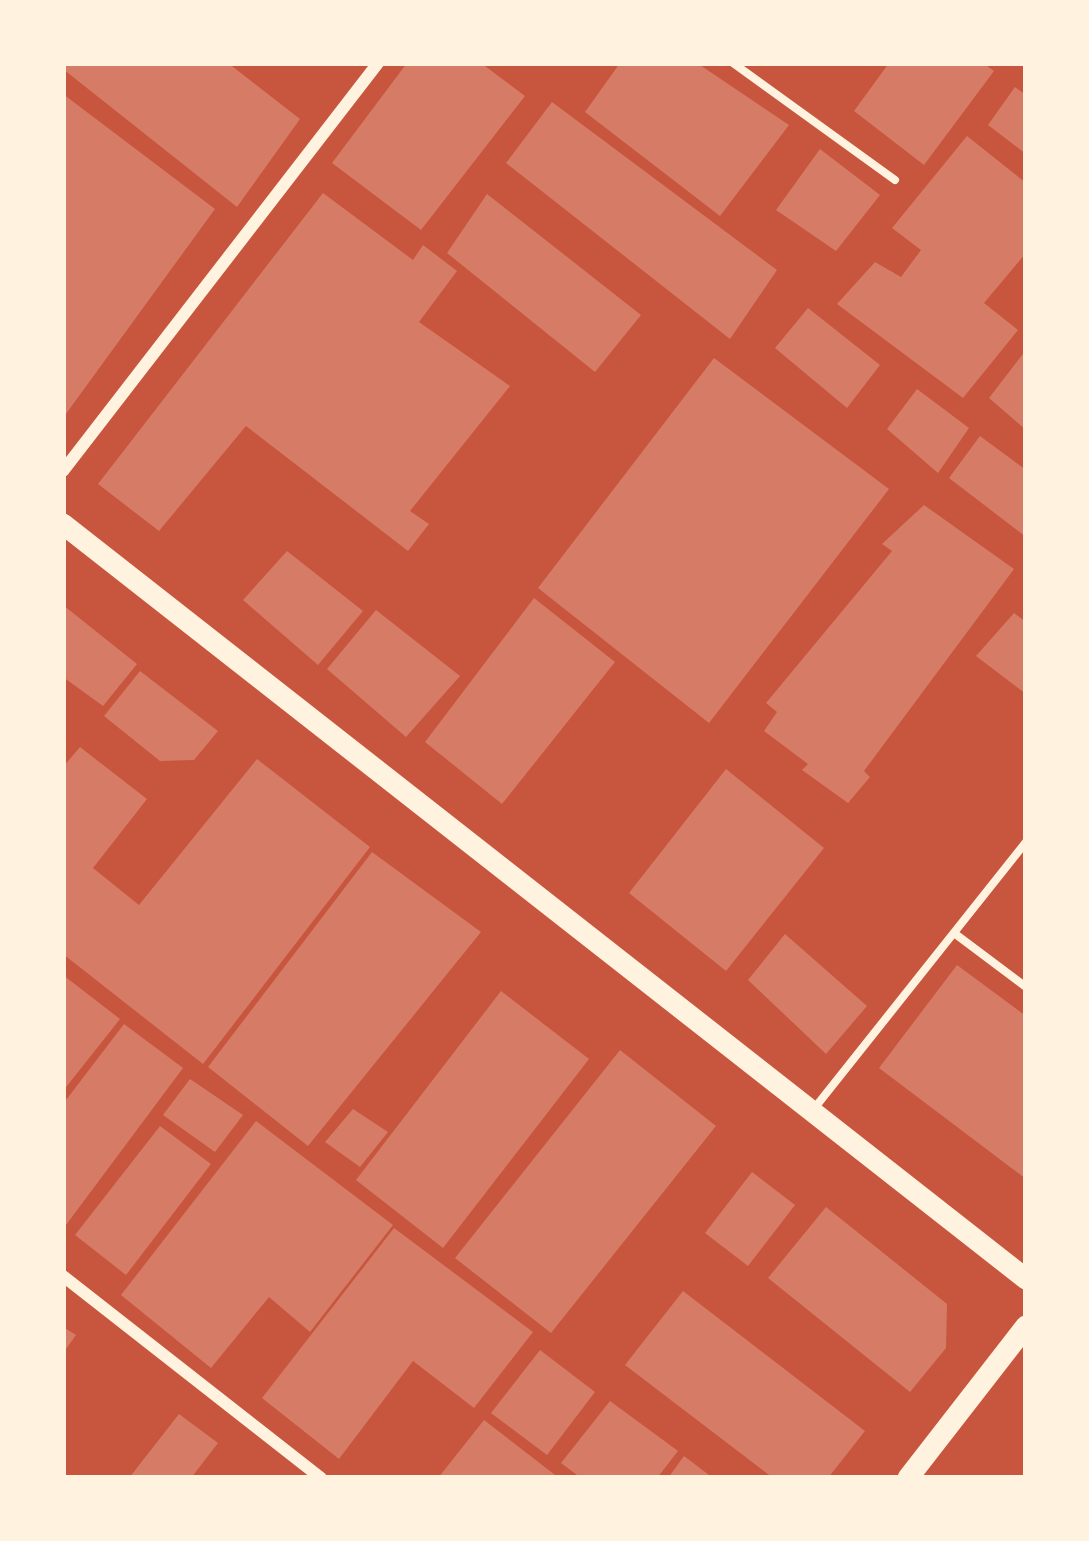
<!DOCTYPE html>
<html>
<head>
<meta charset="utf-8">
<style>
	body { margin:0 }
	#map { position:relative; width:1089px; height:1541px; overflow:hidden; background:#c8553d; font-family:"Space Grotesk",sans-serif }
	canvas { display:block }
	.frame { position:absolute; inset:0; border:66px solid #fff3e0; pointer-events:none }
</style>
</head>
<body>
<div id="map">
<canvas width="1089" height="1541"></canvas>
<div class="frame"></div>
</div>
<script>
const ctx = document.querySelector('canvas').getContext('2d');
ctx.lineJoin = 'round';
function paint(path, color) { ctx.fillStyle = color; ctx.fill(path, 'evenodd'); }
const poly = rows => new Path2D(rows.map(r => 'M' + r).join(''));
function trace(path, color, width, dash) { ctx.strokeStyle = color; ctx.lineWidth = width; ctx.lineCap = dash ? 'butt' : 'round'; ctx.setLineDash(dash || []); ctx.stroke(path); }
paint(poly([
	[63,63,228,63,300,119,237,207,63,69],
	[407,63,481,63,525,96,421,230,332,163],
	[620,63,697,63,789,125,720,216,585,112],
	[889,63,983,63,994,71,924,165,854,111],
	[1015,87,1026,95,1026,154,988,125],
	[63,94,215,209,63,418],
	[552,102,777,270,730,339,506,163],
	[967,136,1026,183,1026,253,984,303,1018,330,963,398,837,304,875,262,901,277,921,250,892,228],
	[820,149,880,195,836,251,776,210],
	[323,193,413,260,423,245,457,271,419,322,510,386,410,511,429,524,408,551,246,426,159,531,98,484],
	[487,194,641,315,595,372,447,253],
	[808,308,880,365,847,408,775,348],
	[1026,350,1026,430,989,398],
	[714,358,889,489,709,723,538,588],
	[917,389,969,428,938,473,887,429],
	[980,436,1026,470,1026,537,949,478],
	[924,505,1014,569,864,771,870,777,848,803,802,770,808,764,764,731,777,712,766,703,892,551,882,544],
	[287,551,363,611,318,665,243,600],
	[534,598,615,662,502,804,425,742],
	[63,605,137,664,103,706,63,677],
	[376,610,460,676,406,737,327,669],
	[1014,613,1026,622,1026,694,976,656],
	[140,671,218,731,194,760,160,761,104,716],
	[80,747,147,799,93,868,139,905,257,759,370,847,203,1064,63,954,63,767],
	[726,769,824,848,726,971,629,893],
	[372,852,481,932,308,1146,208,1067],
	[785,934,867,1006,826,1054,748,980],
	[957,965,1026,1016,1026,1179,879,1068],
	[63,975,120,1019,63,1091],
	[501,991,589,1059,443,1248,356,1180],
	[124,1024,183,1068,63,1229,63,1104],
	[620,1050,716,1126,551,1333,455,1258],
	[190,1079,243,1115,215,1152,163,1115],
	[353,1109,388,1132,360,1167,325,1142],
	[256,1121,393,1225,310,1332,269,1297,211,1368,121,1295],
	[160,1126,211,1164,126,1275,75,1235],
	[752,1172,795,1205,748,1266,705,1233],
	[826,1207,947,1304,946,1348,910,1392,768,1278],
	[394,1228,533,1332,474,1408,413,1361,339,1459,262,1398],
	[683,1291,865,1431,828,1478,773,1478,625,1365],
	[63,1327,76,1335,63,1353],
	[540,1350,595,1392,547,1455,491,1413],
	[610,1401,678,1451,657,1478,581,1478,561,1463],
	[179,1414,218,1443,191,1478,129,1478],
	[484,1420,559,1478,438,1478],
	[684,1456,713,1478,668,1478]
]), '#d67c66');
trace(poly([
	[733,63,895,180],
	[954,933,1026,987],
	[813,1110,1026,842]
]), '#fff3e0', 8);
trace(poly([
	[63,471,378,63],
	[63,1276,321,1478]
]), '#fff3e0', 12);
trace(poly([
	[63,524,1026,1279],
	[908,1478,1026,1326]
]), '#fff3e0', 21);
</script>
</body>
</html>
